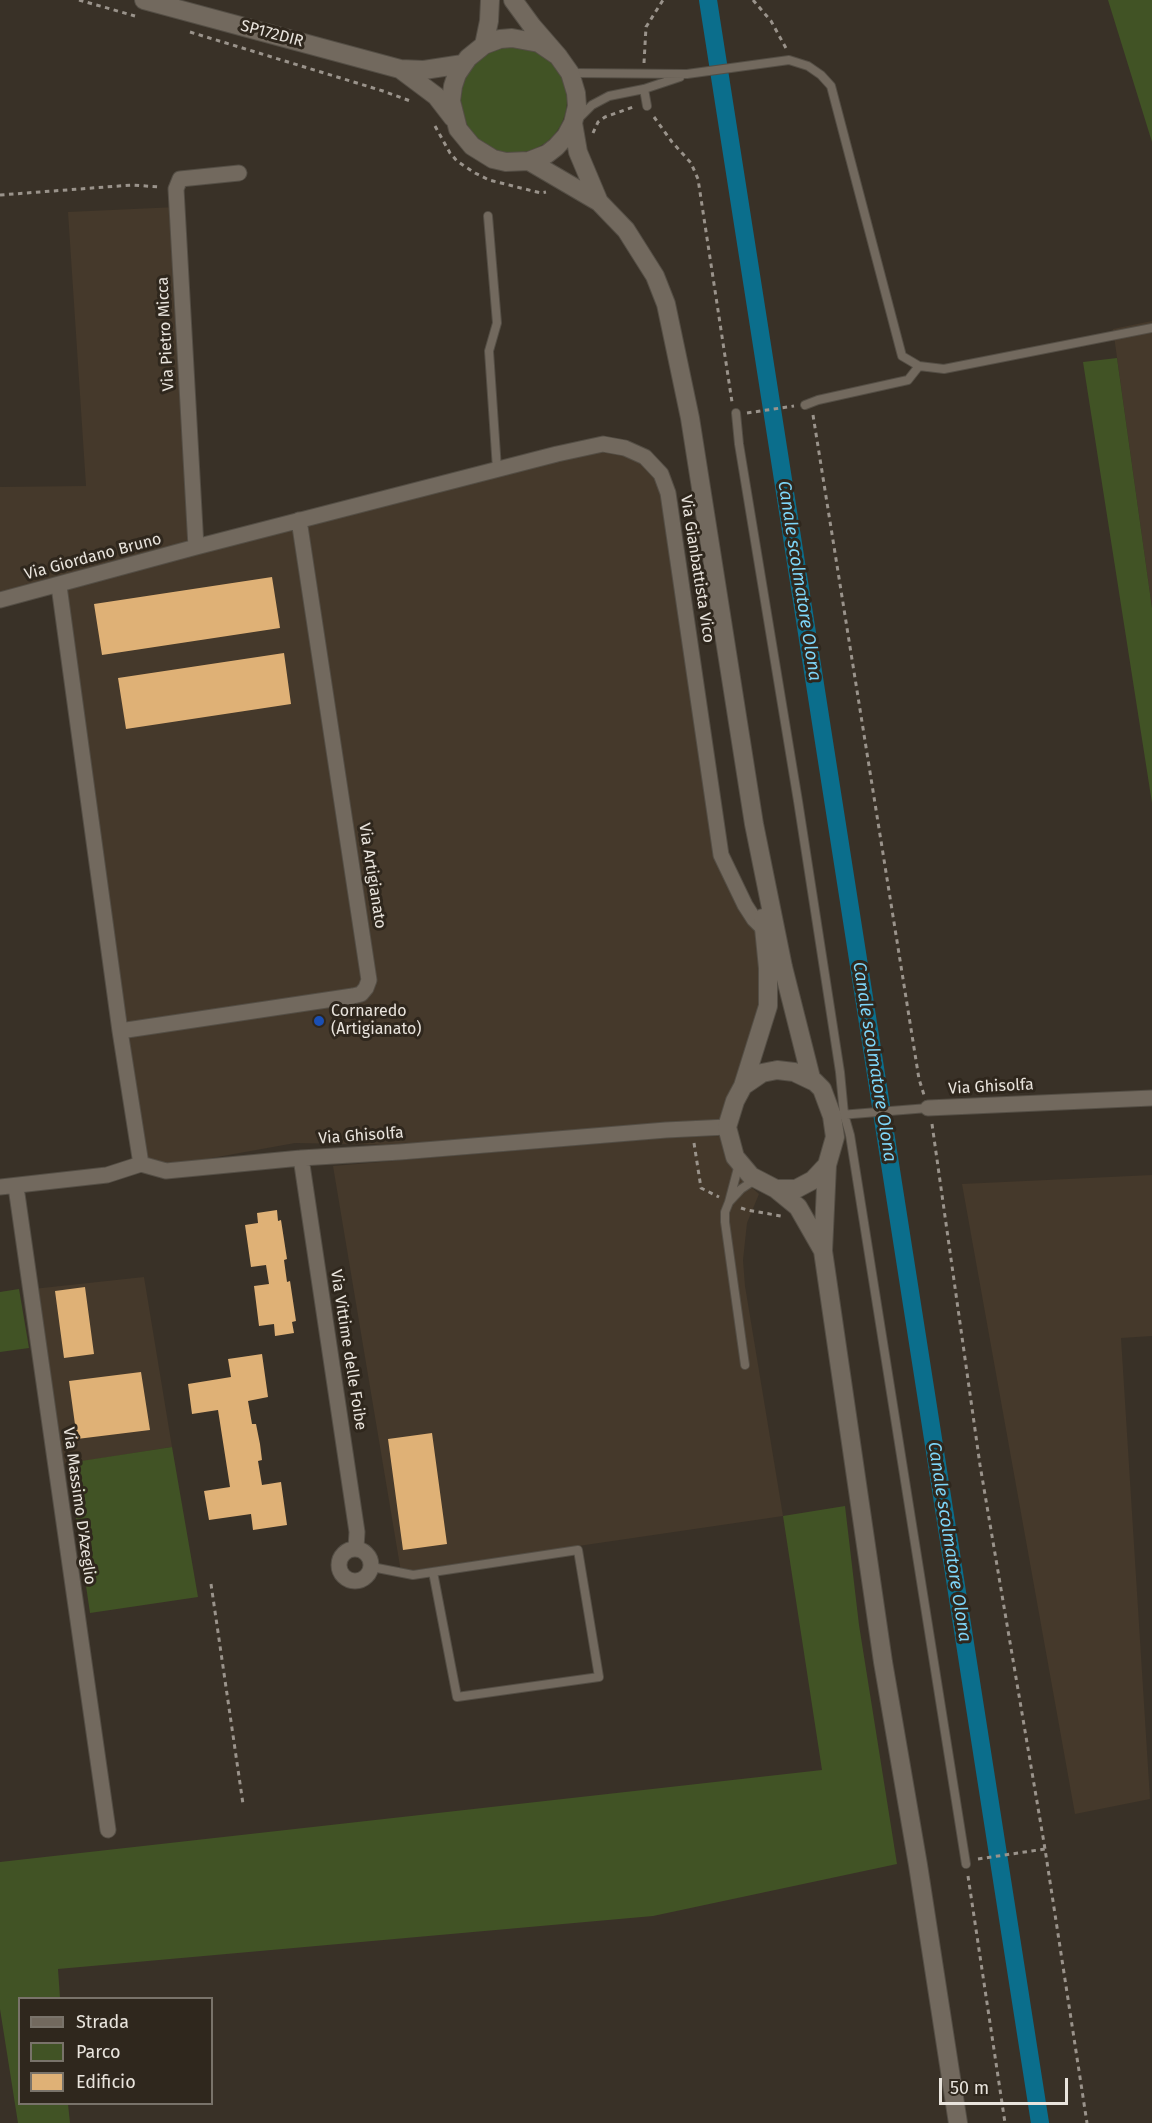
<!DOCTYPE html>
<html>
<head>
<meta charset="utf-8">
<style>
	body { margin:0 }
	#map { position:relative; width:1152px; height:2123px; overflow:hidden; background:#393127; font-family:"Fira Sans",sans-serif }
	canvas { display:block }
	.legend { position:absolute; left:18px; top:1997px; width:195px; height:108px; box-sizing:border-box; background:#2f271d; border:2px solid #79736a; margin:0; padding:8px 10px; list-style:none; font-size:18px; color:#e9e4dd }
	.legend li { display:flex; align-items:center; gap:12px; height:30px }
	.legend b { width:30px; border:2px solid #79736a }
	.scale { position:absolute; left:939px; top:2078px; width:129px; height:27px; box-sizing:border-box; border:3px solid #e9e4dd; border-top:0; padding-left:8px; font-size:18px; line-height:21px; white-space:nowrap; color:#e9e4dd; -webkit-text-stroke:4px #2f271d; paint-order:stroke }
</style>
</head>
<body>
<div id="map">
<canvas width="1152" height="2123"></canvas>
<ul class="legend">
<li><b style="height:8px;background:#72695e"></b>Strada</li>
<li><b style="height:16px;background:#415325"></b>Parco</li>
<li><b style="height:16px;background:#dfb176"></b>Edificio</li>
</ul>
<div class="scale">50 m</div>
</div>
<script>
const ctx = document.querySelector('canvas').getContext('2d');
ctx.lineJoin = 'round';
function paint(path, color) { ctx.fillStyle = color; ctx.fill(path, 'evenodd'); }
const poly = rows => new Path2D(rows.map(r => 'M' + r).join(''));
function trace(path, color, width, dash) { ctx.strokeStyle = color; ctx.lineWidth = width; ctx.lineCap = dash ? 'butt' : 'round'; ctx.setLineDash(dash || []); ctx.stroke(path); }
function write(font, color, halo, rows, align = 'center') {
  ctx.font = font + ' "Fira Sans",sans-serif'; ctx.lineWidth = 6; ctx.setLineDash([]); ctx.textBaseline = 'middle'; ctx.strokeStyle = halo; ctx.fillStyle = color; for (const [text, x, y, turn = 0] of rows) {
    ctx.save(); ctx.translate(x, y); ctx.rotate((+turn || 0) * Math.PI / 180); ctx.textAlign = isNaN(turn) ? turn : align; if (halo) ctx.strokeText(text, 0, 0); ctx.fillText(text, 0, 0); ctx.restore();
  }
}
paint(poly([
	[177,207,196,547,603,444,661,474,721,855,754,919,768,1006,727,1127,400,1145,295,1143,173,1165,141,1164,51,586,0,599,0,487,86,486,68,212],
	[1152,321,1152,608,1113,329],
	[720,1136,726,1160,742,1179,759,1194,747,1223,743,1260,745,1286,783,1516,401,1572,333,1166,668,1138],
	[1152,1175,1152,1336,1121,1338,1150,1799,1075,1814,962,1184],
	[144,1277,172,1447,59,1465,33,1289]
]), '#45392b');
paint(poly([
	[1108,0,1152,0,1152,142],
	'461 100a53 53 0 1 1 106 0a53 53 0 1 1-106 0Z',
	[1117,358,1152,608,1152,803,1083,362],
	[19,1289,29,1348,0,1352,0,1292],
	[172,1447,198,1597,90,1613,68,1463],
	[845,1506,859,1625,897,1864,653,1916,58,1969,60,1998,20,1998,20,2104,68,2104,70,2123,18,2123,0,2009,0,1862,822,1770,783,1516]
]), '#415325');
trace(poly([
	[708,0,1040,2123]
]), '#0b6e8c', 18);
paint(poly([
	[272,577,280,628,102,655,94,604],
	[284,653,291,704,126,729,118,678],
	[277,1210,278,1221,281,1220,287,1259,284,1260,287,1282,290,1281,296,1321,292,1322,294,1333,275,1336,274,1324,259,1326,254,1286,269,1284,266,1265,251,1267,245,1225,258,1223,257,1213],
	[85,1287,94,1354,64,1358,55,1291],
	[262,1354,268,1397,248,1401,252,1424,256,1424,260,1444,262,1460,258,1461,262,1485,281,1482,287,1525,253,1530,251,1514,209,1520,204,1491,230,1487,218,1410,192,1414,188,1384,231,1377,228,1359],
	[141,1372,150,1430,77,1439,69,1381],
	[432,1433,447,1544,403,1550,388,1439]
]), '#dfb176');
const lane = poly([
	[571,73,687,74,789,60,808,66,821,75,831,86,902,356,919,366,944,369,1152,328],
	[644,89,647,106],
	[579,118,592,105,609,96,644,89,680,77],
	[488,216,497,323,489,351,497,469],
	[805,405,818,400,908,380,919,366],
	[736,413,739,444,798,801,840,1072,844,1114,850,1135,966,1864],
	[840,1115,928,1108],
	[739,1164,729,1202,741,1189,756,1179],
	[729,1202,725,1212,725,1222,745,1365],
	[372,1567,413,1575,578,1550,599,1677,457,1697,433,1572]
]);
const street = poly([
	[196,547,176,189,180,179,239,173],
	[59,586,120,1031,141,1164],
	[0,600,196,547,557,454,603,444,625,448,645,457,661,474,668,493,721,855,745,905,754,919,764,929],
	[120,1031,353,996,361,994,366,988,369,980,299,520],
	[928,1108,1152,1098],
	[301,1158,357,1532,356,1548],
	[0,1187,107,1175,141,1164,166,1171,301,1158,400,1152,666,1130,727,1127],
	[16,1187,108,1830],
	'339 1565a16 16 0 1 1 32 0a16 16 0 1 1-32 0Z'
]);
const secondary = poly([
	[144,0,400,69,424,70,463,64],
	[513,0,532,26,558,56,570,73,576,93,577,106,573,123,566,136,556,147,547,154,529,161,506,162,493,159,472,146,458,129,451,101,453,86,457,74,468,58,484,45,500,39,512,38,539,43,558,56],
	[484,45,489,21,490,0],
	[400,69,436,96,453,118],
	[573,123,578,152,599,202],
	[529,161,599,202,626,230,655,276,666,304,690,418,754,824,783,967,811,1078],
	[777,1070,794,1072,815,1082,822,1089,832,1116,835,1137,827,1165,813,1180,796,1189,776,1189,751,1176,735,1157,727,1127,735,1101,743,1086,762,1073,777,1070],
	[743,1086,768,1006,768,968,763,918],
	[827,1165,823,1251,883,1662,918,1865,958,2123],
	[776,1189,798,1207,822,1249]
]);
trace(lane, '#544e45', 10);
trace(street, '#544e45', 17);
trace(secondary, '#544e45', 20);
trace(poly([
	[79,0,135,16],
	[753,0,771,21,787,50],
	[190,32,383,91,413,102],
	[644,63,646,27,663,0],
	[654,117,672,142,691,163,698,179,732,402],
	[435,126,450,153,457,161,475,173,489,180,541,193,546,192],
	[593,133,598,122,605,117,636,106],
	[0,195,132,185,160,187],
	[747,413,794,406],
	[813,415,919,1079,924,1095],
	[932,1124,980,1465,1045,1849,1087,2123],
	[694,1143,701,1188,719,1197],
	[741,1208,747,1210,781,1216],
	[211,1584,243,1804],
	[978,1859,1045,1849],
	[968,1876,1005,2123]
]), '#9a938b', 3, [4.5, 4.5]);
trace(lane, '#72695e', 8);
trace(street, '#72695e', 15);
trace(secondary, '#72695e', 18);
for (const [x, y, r, color] of [
	[319,1021,6,"#1a4fb4"]
]) { const dot = new Path2D(); dot.arc(x, y, r, 0, 2 * Math.PI); ctx.fillStyle = color; ctx.fill(dot); trace(dot, '#2f271d', 2); }
write('16px', '#e9e4dd', '#2f271d', [
	["SP172DIR",272,34,15],
	["Via Pietro Micca",166,334,-93],
	["Via Giordano Bruno",93,557,-15],
	["Via Gianbattista Vico",697,569,81],
	["Via Artigianato",372,876,81],
	["Via Ghisolfa",991,1087,-3],
	["Via Ghisolfa",361,1136,-4],
	["Via Vittime delle Foibe",348,1350,81],
	["Via Massimo D'Azeglio",79,1506,82]
]);
write('16px', '#e9e4dd', '#2f271d', [
	["Cornaredo",331,1012],
	["(Artigianato)",331,1030]
], 'left');
write('italic 18px', '#7ed6f9', '#2f271d', [
	["Canale scolmatore Olona",799,581,81],
	["Canale scolmatore Olona",874,1062,81],
	["Canale scolmatore Olona",949,1542,81]
]);
</script>
</body>
</html>
